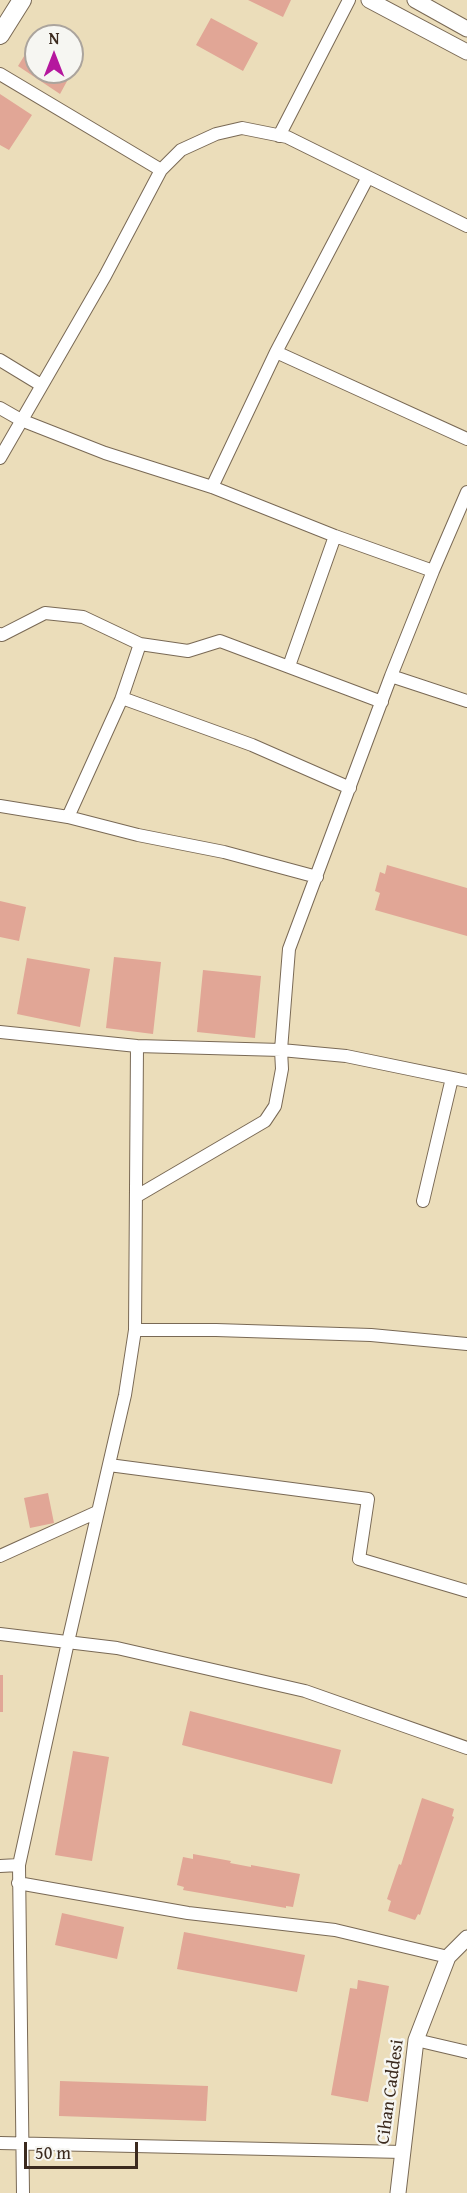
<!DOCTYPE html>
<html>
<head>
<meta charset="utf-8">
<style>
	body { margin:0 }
	#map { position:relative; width:467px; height:2193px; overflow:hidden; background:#ebddba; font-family:"Gentium Book Plus",serif }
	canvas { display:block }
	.north { position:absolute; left:24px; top:24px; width:60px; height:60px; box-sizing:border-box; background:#f6f6f2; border:2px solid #aba49d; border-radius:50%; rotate:0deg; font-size:16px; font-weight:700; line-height:24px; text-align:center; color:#3b2a1e }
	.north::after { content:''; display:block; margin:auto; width:21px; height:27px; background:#b5179e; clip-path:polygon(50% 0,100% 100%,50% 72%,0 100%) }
	.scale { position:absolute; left:24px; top:2142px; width:114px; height:27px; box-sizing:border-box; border:3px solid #3b2a1e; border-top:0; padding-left:8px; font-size:18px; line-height:21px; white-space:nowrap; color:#3b2a1e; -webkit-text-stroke:4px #f6f6f2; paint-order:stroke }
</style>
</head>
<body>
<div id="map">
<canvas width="467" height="2193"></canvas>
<div class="north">N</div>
<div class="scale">50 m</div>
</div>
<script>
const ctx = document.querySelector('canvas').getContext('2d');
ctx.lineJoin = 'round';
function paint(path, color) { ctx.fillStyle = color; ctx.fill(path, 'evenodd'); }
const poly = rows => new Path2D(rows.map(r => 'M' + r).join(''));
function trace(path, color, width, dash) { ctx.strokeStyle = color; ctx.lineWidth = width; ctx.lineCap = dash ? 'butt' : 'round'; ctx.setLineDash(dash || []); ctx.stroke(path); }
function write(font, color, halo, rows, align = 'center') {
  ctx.font = font + ' "Gentium Book Plus",serif'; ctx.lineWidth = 5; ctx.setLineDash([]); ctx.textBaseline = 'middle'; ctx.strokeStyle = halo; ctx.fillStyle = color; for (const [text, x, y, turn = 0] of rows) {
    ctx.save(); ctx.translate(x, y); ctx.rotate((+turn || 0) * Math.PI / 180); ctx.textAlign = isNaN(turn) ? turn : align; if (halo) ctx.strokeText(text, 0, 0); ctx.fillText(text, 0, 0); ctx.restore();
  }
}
paint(poly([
	[248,0,291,0,283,17],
	[211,18,258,43,243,71,196,45],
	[36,37,36,72,72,72,60,94,18,66],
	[0,94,32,115,9,150,0,145],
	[387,865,467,888,467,936,375,910,380,893,375,891,380,872,385,874],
	[0,901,26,907,19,941,0,937],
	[114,957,161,962,153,1034,106,1028],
	[27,958,90,969,80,1027,17,1014],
	[203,970,261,976,255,1038,197,1032],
	[48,1493,54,1523,30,1528,24,1498],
	[0,1675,3,1675,3,1712,0,1712],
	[190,1711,341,1750,332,1784,182,1745],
	[73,1751,109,1757,92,1861,55,1855],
	[422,1798,454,1809,452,1816,454,1817,420,1915,418,1914,415,1920,388,1911,391,1901,387,1899,399,1864,401,1865],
	[193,1854,231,1861,230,1863,251,1867,251,1865,300,1874,293,1907,286,1906,286,1908,183,1890,184,1887,177,1885,183,1857,193,1859],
	[62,1913,124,1927,117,1959,55,1945],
	[184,1932,305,1955,297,1992,177,1969],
	[358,1980,389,1986,368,2102,331,2095,350,1988,357,1989],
	[60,2081,208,2086,206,2121,59,2116]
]), '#e1a696');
const minor = poly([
	[0,74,161,170],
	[279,136,349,0],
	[276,352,467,439],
	[0,360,41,385],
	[0,408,21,420,105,453,212,487,335,536,433,571],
	[0,458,105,276,161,170,181,150,216,134,242,128,287,137,467,226],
	[212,487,276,352,368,177],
	[0,634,2,635,45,613,83,617,140,644,188,651,220,641,382,702],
	[289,666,335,536],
	[391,676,467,701],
	[122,698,252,745,350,788],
	[0,806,68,817,138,835,224,852,317,877],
	[68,817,121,700,140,644],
	[0,1032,137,1046,281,1050,346,1056,467,1081],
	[137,1196,265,1121,275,1106,282,1069,281,1050,289,949,391,676,433,571,467,492],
	[423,1201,452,1078],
	[135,1330,216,1330,371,1335,467,1344],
	[109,1465,368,1499,359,1559,467,1591],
	[0,1556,97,1512],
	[0,1634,117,1648,305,1691,467,1748],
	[0,1866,19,1865],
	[18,1883,188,1913,335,1930,448,1957],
	[416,2040,467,2052],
	[0,2143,403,2152],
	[23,2193,19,1865,68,1642,125,1395,135,1330,137,1046]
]);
const tertiary = poly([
	[369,0,467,52],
	[415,0,467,29],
	[398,2193,416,2040,448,1957,467,1938]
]);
const secondary = poly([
	[0,35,22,0]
]);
trace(minor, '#796955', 14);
trace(tertiary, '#796955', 17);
trace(secondary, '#796955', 20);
trace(minor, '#fff', 12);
trace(tertiary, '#fff', 15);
trace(secondary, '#fff', 18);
write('18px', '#3b2a1e', '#f6f6f2', [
	["Cihan Caddesi",391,2092,-82]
]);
</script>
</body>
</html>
